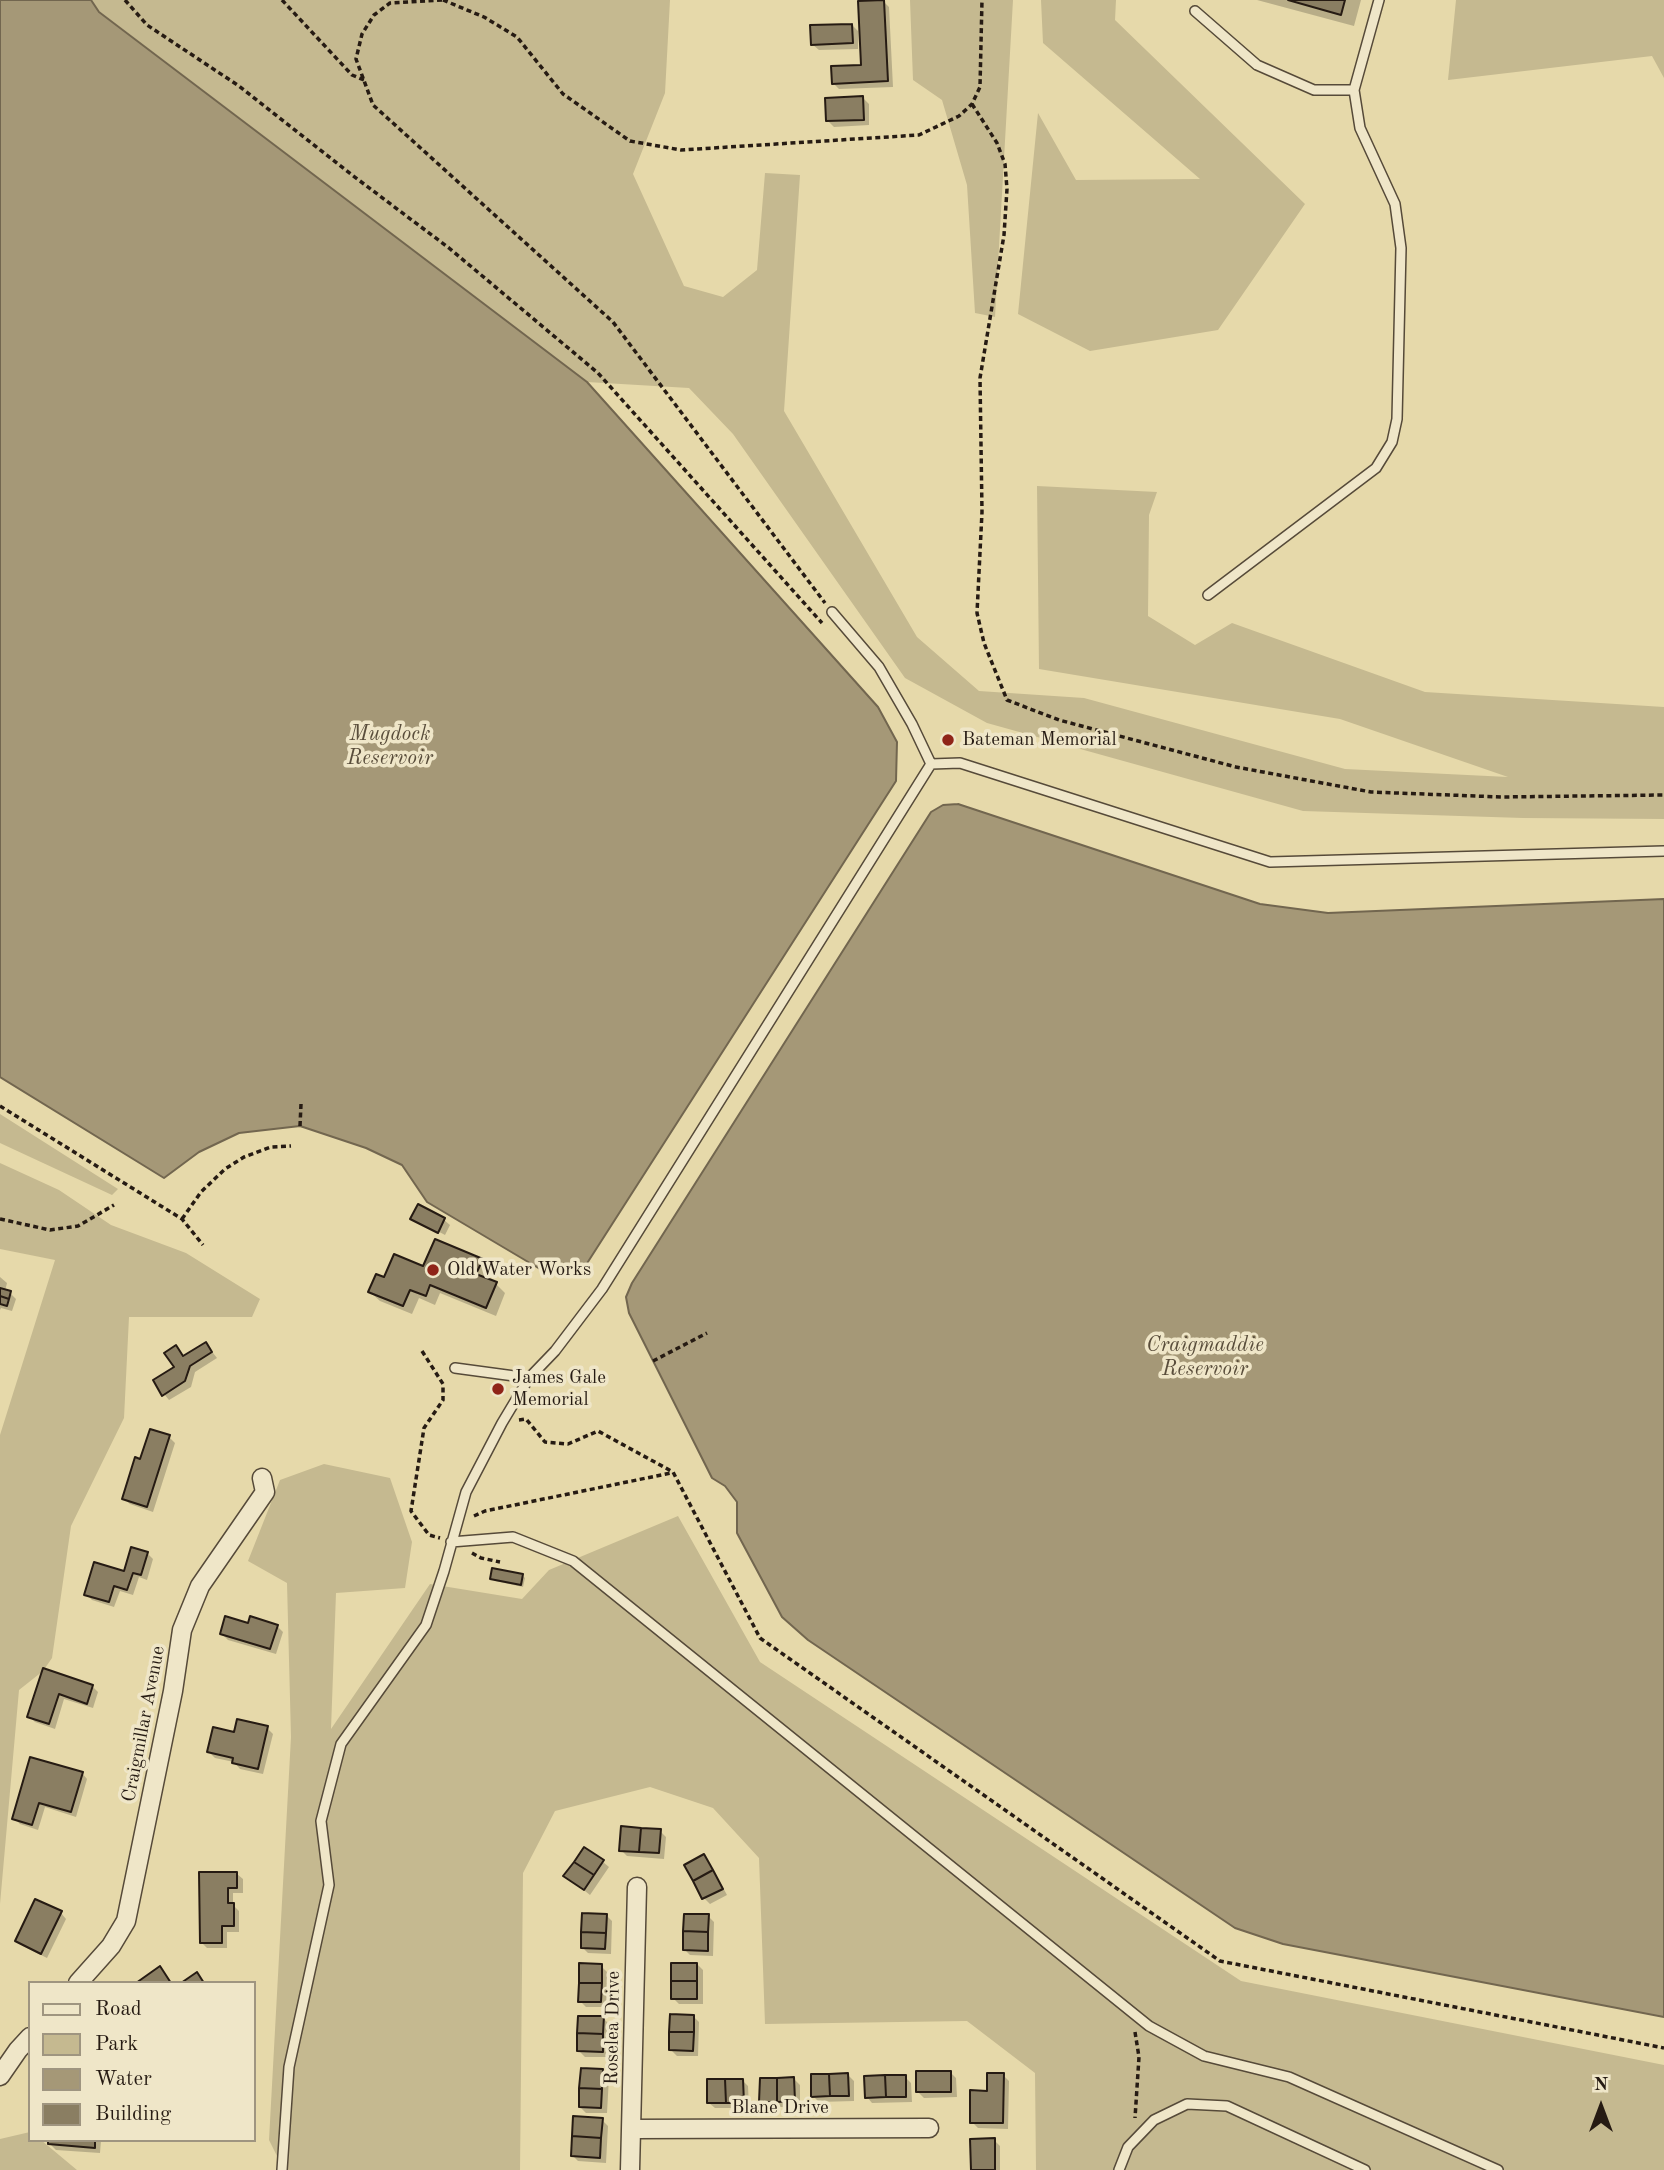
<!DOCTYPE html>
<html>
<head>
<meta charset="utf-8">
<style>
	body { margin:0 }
	#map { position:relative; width:1664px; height:2170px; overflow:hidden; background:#e6d9aa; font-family:"Old Standard TT",serif }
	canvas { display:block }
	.legend { position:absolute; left:28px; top:1981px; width:228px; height:161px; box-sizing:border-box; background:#efe6c8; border:2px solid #9f9580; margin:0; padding:9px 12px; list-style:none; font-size:21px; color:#261b13 }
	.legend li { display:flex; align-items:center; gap:14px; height:35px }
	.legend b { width:35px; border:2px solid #9f9580 }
	.north { position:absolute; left:1566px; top:2072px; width:70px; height:70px; -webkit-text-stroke:5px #efe6c8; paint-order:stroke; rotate:0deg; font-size:19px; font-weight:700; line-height:28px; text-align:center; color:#261b13 }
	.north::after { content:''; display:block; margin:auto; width:24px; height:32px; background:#261b13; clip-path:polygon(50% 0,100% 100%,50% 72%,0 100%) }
</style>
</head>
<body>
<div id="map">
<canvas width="1664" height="2170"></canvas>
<ul class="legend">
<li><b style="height:9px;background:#efe6c8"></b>Road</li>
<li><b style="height:19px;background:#c5b990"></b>Park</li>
<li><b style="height:19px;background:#a59877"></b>Water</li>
<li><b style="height:19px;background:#8a7e62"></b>Building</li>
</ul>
<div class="north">N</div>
</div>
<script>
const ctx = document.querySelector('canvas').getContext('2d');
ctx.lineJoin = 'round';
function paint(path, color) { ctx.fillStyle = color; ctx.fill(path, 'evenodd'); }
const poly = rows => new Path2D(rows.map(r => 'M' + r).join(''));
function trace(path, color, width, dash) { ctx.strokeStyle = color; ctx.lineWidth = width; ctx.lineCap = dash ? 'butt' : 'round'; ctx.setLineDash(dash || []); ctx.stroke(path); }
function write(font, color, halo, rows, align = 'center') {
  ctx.font = font + ' "Old Standard TT",serif'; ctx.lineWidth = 7; ctx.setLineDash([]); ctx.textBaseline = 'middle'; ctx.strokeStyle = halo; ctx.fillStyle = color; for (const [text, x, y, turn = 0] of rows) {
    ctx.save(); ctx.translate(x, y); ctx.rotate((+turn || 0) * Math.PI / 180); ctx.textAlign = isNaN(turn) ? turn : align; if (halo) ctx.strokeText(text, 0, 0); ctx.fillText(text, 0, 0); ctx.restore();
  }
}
paint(poly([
	[91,0,670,0,665,93,633,174,684,286,723,297,757,270,765,173,800,175,784,411,917,637,979,691,1084,698,1345,769,1508,777,1340,719,1039,669,1037,486,1157,492,1149,515,1148,616,1195,645,1232,623,1425,692,1664,707,1664,819,1523,818,1303,811,987,723,905,678,733,434,689,388,587,382,99,11],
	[910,0,1013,0,995,317,975,313,967,185,942,100,913,80],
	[1041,0,1116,0,1115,20,1305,204,1218,330,1090,351,1018,314,1038,113,1076,180,1200,179,1043,43],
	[1456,0,1664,0,1664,78,1652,56,1448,80],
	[0,1114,118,1189,112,1195,0,1143],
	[0,1163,59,1190,111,1225,186,1253,260,1299,252,1317,129,1317,124,1418,71,1526,52,1658,43,1671,19,1690,0,1904,0,1435,55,1260,0,1249],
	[324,1464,390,1478,412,1542,405,1588,336,1593,331,1729,430,1584,522,1599,549,1570,678,1516,760,1662,1241,1981,1664,2065,1664,2170,1036,2170,1035,2073,967,2021,765,2024,759,1858,713,1808,650,1787,555,1811,523,1873,520,2170,284,2170,269,2140,291,1737,287,1583,248,1561,280,1480],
	[30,2132,30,2140,41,2140,77,2170,0,2170,0,2139]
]), '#c5b990');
const water = poly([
	[0,0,91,0,99,12,587,382,878,707,897,742,896,781,584,1268,567,1275,540,1269,427,1202,402,1165,366,1148,300,1126,239,1133,199,1152,164,1178,0,1077,0,0],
	[958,804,1260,904,1328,913,1664,899,1664,2017,1283,1944,1235,1928,808,1640,782,1617,737,1533,737,1502,725,1486,712,1478,629,1313,626,1297,632,1283,931,812,943,805,958,804]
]);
paint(water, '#a59877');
trace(water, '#72664f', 2);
paint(poly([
	[1257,0,1361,0,1354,26],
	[883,1,889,7,893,87,839,89,833,83,863,66],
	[852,25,858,31,858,49,819,50,813,45],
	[863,98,869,104,869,125,834,127,828,121],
	[412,1218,444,1220,450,1225,445,1235,417,1220,417,1223],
	[482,1260,491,1270,487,1280,496,1284,505,1293,496,1316,440,1293,435,1305,419,1298,412,1314,380,1301,370,1292,424,1268],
	[0,1277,7,1283,5,1291,10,1293,16,1299,12,1311,1,1308,0,1310],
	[206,1344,217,1358,195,1372,191,1387,169,1400,164,1394,176,1368,176,1347,185,1357],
	[169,1437,175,1443,153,1512,130,1504,124,1499,142,1461],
	[147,1553,153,1559,147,1580,139,1577,133,1595,120,1591,114,1607,92,1600,86,1594,125,1573],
	[522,1575,525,1578,523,1587,495,1581,492,1579],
	[249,1625,277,1626,283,1632,276,1654,228,1640,222,1634],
	[44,1671,92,1686,98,1692,93,1708,64,1699,55,1729,35,1722,29,1716],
	[267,1728,273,1734,263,1774,240,1769,234,1762,215,1758,209,1752,236,1734],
	[82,1773,87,1779,76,1817,45,1807,38,1830,20,1824,14,1818],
	[660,1831,666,1837,664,1859,627,1856,621,1850],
	[704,1856,709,1862,727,1895,710,1904,704,1898],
	[603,1862,609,1867,590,1895,566,1876],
	[201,1874,237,1874,243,1879,243,1893,233,1893,233,1905,239,1911,239,1932,227,1932,227,1948,207,1948,201,1942],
	[61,1913,66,1919,47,1958,23,1946,17,1940],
	[606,1915,612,1921,611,1954,588,1953,582,1947],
	[708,1916,714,1922,713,1956,690,1955,684,1949],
	[697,1964,703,1970,703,2004,679,2004,673,1998],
	[601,1966,607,1972,607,2007,586,2007,580,2001],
	[693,2016,699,2022,698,2056,677,2056,671,2050],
	[603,2018,609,2024,608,2057,585,2057,579,2051],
	[603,2071,609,2077,607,2113,586,2113,580,2107],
	[950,2072,956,2078,957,2097,924,2098,918,2092],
	[848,2075,854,2081,854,2101,819,2102,813,2096],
	[1003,2075,1009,2081,1008,2129,978,2128,972,2122,989,2092],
	[905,2077,911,2083,912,2102,872,2103,867,2097],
	[794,2079,800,2085,800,2107,767,2107,761,2101],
	[742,2080,748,2086,749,2108,715,2108,709,2103],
	[602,2120,608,2126,606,2163,578,2161,572,2155],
	[50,2140,101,2140,100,2153,56,2150,50,2144],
	[994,2140,1000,2146,1000,2170,972,2170]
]), '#0003');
const building = poly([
	[884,0,888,81,832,84,831,66,861,65,858,1,884,0],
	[1288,0,1345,0,1341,15,1288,0],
	[852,24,853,43,811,45,810,25,852,24],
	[863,96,864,120,826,121,825,98,863,96],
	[418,1204,445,1218,438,1233,410,1219,418,1204],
	[435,1239,483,1259,476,1274,497,1282,486,1308,430,1285,426,1296,410,1290,403,1306,368,1292,376,1274,384,1277,394,1254,423,1266,435,1239],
	[0,1288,11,1291,9,1299,0,1296,0,1288],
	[0,1296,9,1299,7,1306,0,1304,0,1296],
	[206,1342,212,1352,190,1366,185,1381,162,1396,153,1380,174,1367,164,1353,176,1345,183,1356,206,1342],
	[150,1429,170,1435,147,1507,122,1499,135,1457,140,1459,150,1429],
	[131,1547,148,1552,141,1575,133,1573,127,1590,114,1586,109,1602,84,1595,94,1562,124,1571,131,1547],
	[492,1568,523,1574,521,1585,490,1579,492,1568],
	[225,1616,248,1623,250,1616,278,1625,270,1649,220,1634,225,1616],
	[43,1668,93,1685,87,1704,59,1694,49,1724,27,1717,43,1668],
	[237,1719,268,1726,258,1769,232,1763,233,1758,207,1752,213,1727,234,1732,237,1719],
	[30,1757,83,1772,71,1812,39,1803,32,1825,12,1819,30,1757],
	[621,1826,641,1828,639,1852,619,1851,621,1826],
	[641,1828,661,1829,659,1853,639,1852,641,1828],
	[584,1847,604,1860,594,1875,574,1862,584,1847],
	[704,1854,713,1870,693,1881,684,1865,704,1854],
	[574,1862,594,1875,584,1890,563,1876,574,1862],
	[713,1870,723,1889,702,1899,693,1881,713,1870],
	[199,1872,237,1872,237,1888,228,1888,228,1903,234,1903,234,1926,222,1926,222,1943,200,1943,199,1872],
	[35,1899,62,1911,41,1954,15,1941,35,1899],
	[582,1913,607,1914,606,1933,581,1932,582,1913],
	[684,1914,709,1914,708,1932,683,1931,684,1914],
	[683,1931,708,1932,708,1951,683,1950,683,1931],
	[581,1932,606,1933,605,1949,581,1948,581,1932],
	[579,1963,602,1964,602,1983,579,1983,579,1963],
	[671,1963,697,1963,697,1981,671,1981,671,1963],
	[160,1966,171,1983,136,1983,160,1966],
	[197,1972,204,1983,181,1983,197,1972],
	[671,1981,697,1981,697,1999,671,1999,671,1981],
	[579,1983,602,1983,601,2002,578,2002,579,1983],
	[670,2014,694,2015,694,2032,669,2032,670,2014],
	[578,2016,604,2016,603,2034,577,2033,578,2016],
	[669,2032,694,2032,693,2051,669,2050,669,2032],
	[577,2033,603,2034,603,2052,577,2051,577,2033],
	[581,2068,603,2069,602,2089,579,2088,581,2068],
	[916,2071,951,2071,951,2092,916,2092,916,2071],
	[848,2073,849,2096,830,2096,829,2074,848,2073],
	[987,2073,1004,2073,1003,2123,970,2123,970,2090,987,2091,987,2073],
	[811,2074,829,2074,830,2096,811,2097,811,2074],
	[885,2075,906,2075,906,2097,886,2097,885,2075],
	[885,2075,886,2097,865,2098,864,2076,885,2075],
	[794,2077,795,2101,777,2102,777,2078,794,2077],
	[760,2078,777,2078,777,2102,759,2102,760,2078],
	[707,2079,725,2079,726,2103,707,2103,707,2079],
	[725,2079,743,2079,744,2103,726,2103,725,2079],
	[579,2088,602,2089,601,2108,579,2107,579,2088],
	[573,2116,603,2118,601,2138,572,2136,573,2116],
	[572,2136,601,2138,600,2158,571,2156,572,2136],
	[995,2138,995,2170,971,2170,970,2139,995,2138],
	[48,2140,95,2140,95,2148,48,2144,48,2140]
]);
paint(building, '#8a7e62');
trace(building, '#261b13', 2);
const service = poly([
	[1195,11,1257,65,1314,90,1354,90],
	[1208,595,1376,468,1392,442,1397,419,1401,248,1395,204,1360,128,1354,90,1379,0],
	[832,612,879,667,912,724,931,764],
	[455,1368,529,1378],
	[451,1542,513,1537,573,1561,1149,2026,1204,2056,1289,2077,1498,2170],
	[282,2170,289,2067,329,1885,321,1821,341,1744,426,1625,444,1571,466,1492,502,1423,529,1378,555,1351,602,1289,931,764,960,763,1270,862,1664,851],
	[1119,2170,1128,2147,1154,2120,1187,2104,1227,2106,1365,2170]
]);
const minor = poly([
	[78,1983,111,1946,126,1921,173,1691,182,1630,200,1586,265,1492,262,1478],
	[0,2076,18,2050,30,2037],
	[632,2129,929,2128],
	[630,2170,637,1887]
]);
trace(service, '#564a39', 12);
trace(minor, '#564a39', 21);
trace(poly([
	[125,0,147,25,239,86,352,175,449,248,598,373,822,623],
	[282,0,352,75,364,80],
	[442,0,390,3,374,15,362,34,356,59,373,105,613,322,825,603],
	[443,0,484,17,517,37,563,94,630,141,681,150,919,135,959,116,972,104,980,87,982,0],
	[972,104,997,143,1005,164,1007,189,1004,235,980,378,982,512,977,613,984,643,1007,700,1059,720,1236,767,1371,792,1501,797,1664,795],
	[0,1106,182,1219,203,1245],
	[300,1126,301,1104],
	[0,1219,50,1230,78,1226,114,1205],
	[182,1219,201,1192,225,1169,244,1157,271,1147,291,1146],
	[422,1351,443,1384,443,1400,424,1428,411,1511,429,1535,440,1538],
	[653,1361,707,1333],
	[519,1420,526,1419,545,1442,568,1444,598,1431,673,1472,760,1638,1220,1961,1664,2048],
	[474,1516,485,1511,671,1473],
	[472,1553,481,1558,500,1562],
	[1135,2032,1139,2057,1135,2118]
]), '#261b13', 3.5, [5, 3.5]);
trace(service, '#efe6c8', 9);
trace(minor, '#efe6c8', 18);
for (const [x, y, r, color] of [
	[948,740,7,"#8f2418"],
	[433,1270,7,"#8f2418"],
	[498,1389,7,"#8f2418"]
]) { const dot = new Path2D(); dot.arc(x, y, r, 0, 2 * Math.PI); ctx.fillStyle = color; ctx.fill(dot); trace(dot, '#efe6c8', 2.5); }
write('19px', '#261b13', '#efe6c8', [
	["Bateman Memorial",962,740],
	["Old Water Works",447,1270],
	["James Gale",512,1378],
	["Memorial",512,1400]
], 'left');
write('19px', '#261b13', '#efe6c8', [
	["Craigmillar Avenue",144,1724,-79],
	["Roselea Drive",613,2028,-89],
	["Blane Drive",780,2108]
]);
write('italic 21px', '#594d3b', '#efe6c8', [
	["Mugdock",390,734],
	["Reservoir",390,758],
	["Craigmaddie",1205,1345],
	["Reservoir",1205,1369]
]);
</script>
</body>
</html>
